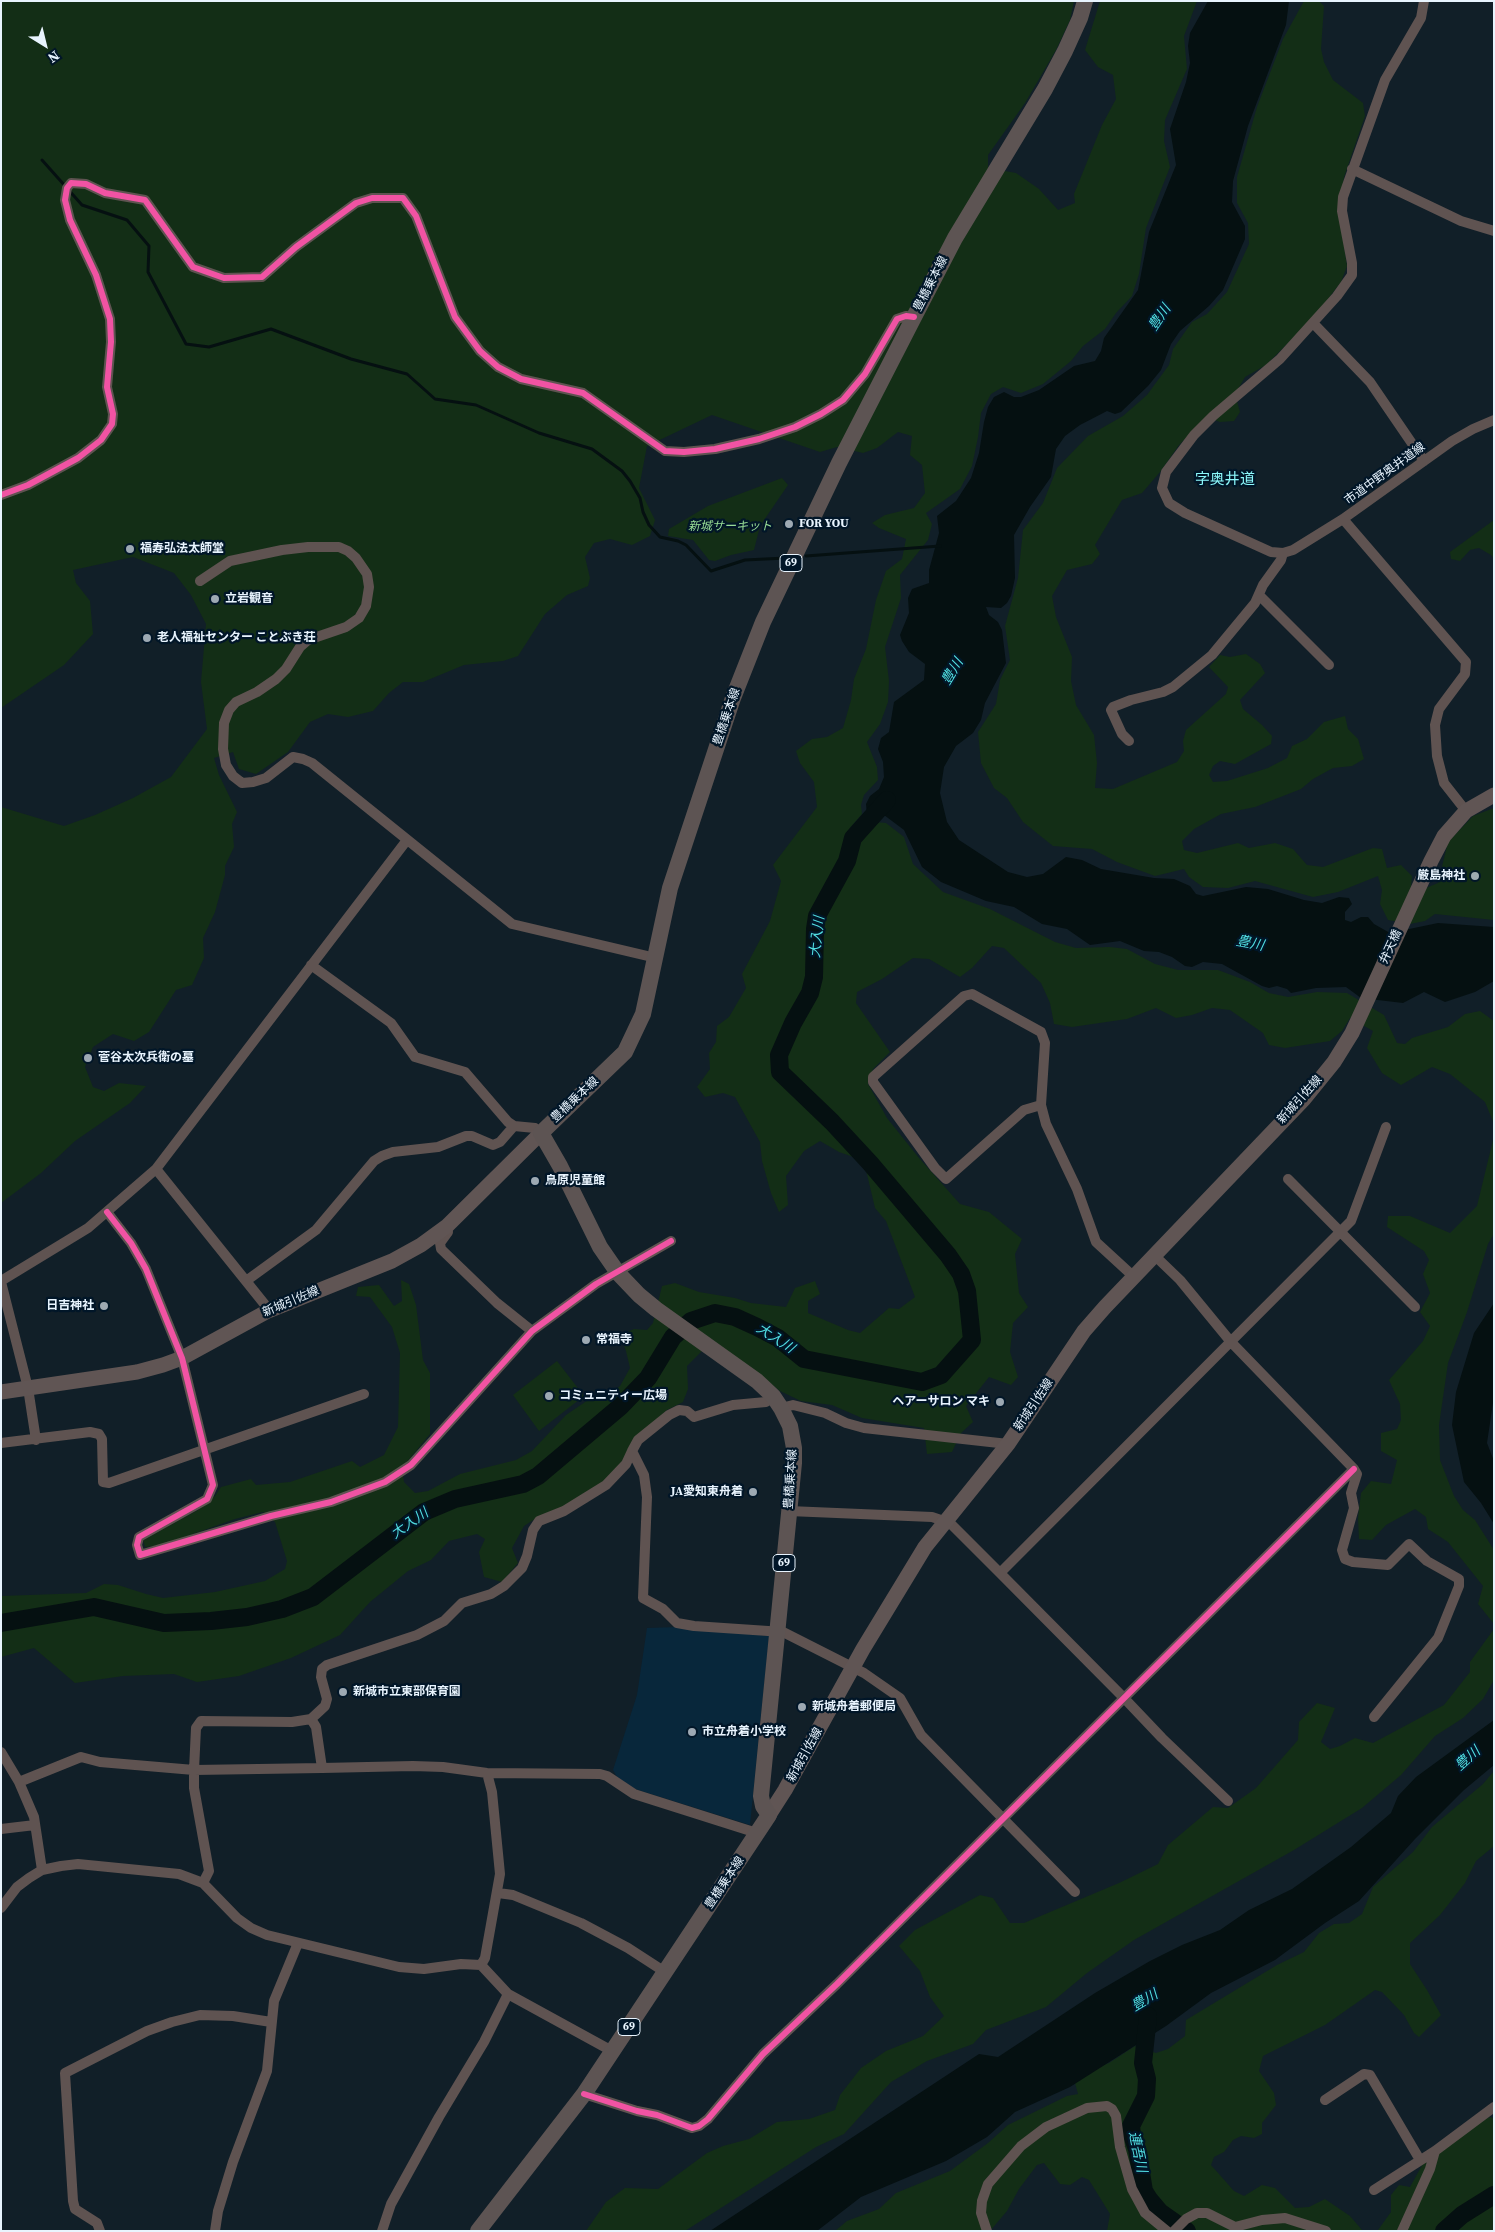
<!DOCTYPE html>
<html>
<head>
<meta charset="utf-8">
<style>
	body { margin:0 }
	#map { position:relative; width:1495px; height:2232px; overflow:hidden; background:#111f28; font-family:"Source Serif 4",serif }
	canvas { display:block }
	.frame { position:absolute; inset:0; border:2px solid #e8f4fe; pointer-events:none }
	.north { position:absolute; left:20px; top:20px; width:50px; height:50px; -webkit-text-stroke:4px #011628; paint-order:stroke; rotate:144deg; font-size:14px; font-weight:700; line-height:20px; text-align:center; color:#e8f4fe }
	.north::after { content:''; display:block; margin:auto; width:18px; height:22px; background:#e8f4fe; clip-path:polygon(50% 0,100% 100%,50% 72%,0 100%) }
</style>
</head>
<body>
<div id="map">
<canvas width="1495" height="2232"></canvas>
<div class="frame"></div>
<div class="north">N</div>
</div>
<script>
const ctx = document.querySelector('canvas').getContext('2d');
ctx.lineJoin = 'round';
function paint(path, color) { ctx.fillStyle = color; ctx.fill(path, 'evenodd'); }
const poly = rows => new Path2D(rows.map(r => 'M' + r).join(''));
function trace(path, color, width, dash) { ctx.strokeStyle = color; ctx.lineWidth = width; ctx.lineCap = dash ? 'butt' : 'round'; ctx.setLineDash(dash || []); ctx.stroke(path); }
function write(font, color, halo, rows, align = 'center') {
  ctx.font = font + ' "Source Serif 4","Noto Sans JP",serif'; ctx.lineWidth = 4.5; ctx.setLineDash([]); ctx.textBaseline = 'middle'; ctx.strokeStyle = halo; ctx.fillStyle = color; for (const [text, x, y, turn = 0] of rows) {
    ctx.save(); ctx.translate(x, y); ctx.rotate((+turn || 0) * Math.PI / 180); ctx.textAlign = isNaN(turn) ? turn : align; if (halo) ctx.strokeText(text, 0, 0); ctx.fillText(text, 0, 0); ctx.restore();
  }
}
paint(poly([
	[679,1627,769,1636,750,1825,635,1789,617,1777,613,1770,637,1695,647,1628]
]), '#08273b');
paint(poly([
	[1,1,1074,1,1070,20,1056,50,1025,103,988,155,988,168,1016,173,1039,189,1058,210,1075,203,1074,194,1102,125,1116,99,1113,75,1098,67,1085,50,1100,1,1197,1,1184,36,1187,69,1165,120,1164,141,1170,167,1146,228,1139,274,1132,296,1116,313,1105,329,1083,346,1071,361,1043,384,1021,393,1003,387,991,394,981,413,978,437,972,466,960,489,926,513,932,524,928,540,900,575,901,598,885,647,889,681,888,702,880,724,867,742,877,767,878,780,864,795,861,805,862,814,850,828,863,834,874,822,886,823,904,837,913,864,943,892,990,909,1055,942,1076,948,1110,947,1127,949,1155,964,1178,970,1218,970,1250,982,1269,993,1288,997,1317,992,1347,993,1384,1015,1397,1043,1405,1044,1412,1038,1448,1027,1465,1014,1480,1011,1494,1021,1494,1124,1485,1102,1450,1074,1432,1067,1401,1085,1382,1073,1367,1048,1373,1031,1350,1018,1342,1031,1330,1041,1285,1048,1269,1045,1263,1033,1230,1010,1212,1008,1192,1015,1176,1018,1156,1008,1127,1019,1072,1027,1054,1024,1050,1003,1041,983,1004,948,992,946,972,968,960,977,929,959,913,958,882,979,857,992,856,1003,890,1052,873,1069,868,1084,887,1118,919,1158,960,1204,989,1212,1022,1239,1015,1254,1019,1293,1028,1307,1013,1323,1010,1352,1018,1377,1011,1385,989,1377,966,1406,973,1422,961,1433,952,1452,927,1454,924,1428,862,1418,832,1405,801,1401,780,1391,713,1340,687,1366,688,1389,683,1402,667,1410,642,1433,633,1454,607,1479,565,1509,538,1517,524,1526,512,1548,518,1563,502,1582,484,1577,479,1552,485,1539,477,1534,449,1541,431,1560,408,1571,370,1602,340,1635,291,1658,239,1676,197,1682,174,1674,123,1676,75,1683,34,1648,1,1657,1,1596,86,1593,104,1584,118,1585,146,1594,163,1598,215,1592,265,1581,285,1569,287,1561,275,1522,263,1512,235,1519,162,1545,145,1547,143,1540,198,1510,215,1496,221,1487,251,1479,256,1485,290,1482,352,1461,360,1467,384,1455,398,1427,400,1353,392,1327,370,1297,356,1296,358,1287,379,1285,394,1306,402,1301,401,1280,409,1284,416,1305,423,1360,430,1373,430,1434,402,1468,404,1482,415,1493,428,1491,460,1474,516,1460,532,1451,566,1415,588,1400,599,1401,620,1386,630,1368,626,1351,620,1335,634,1329,647,1330,653,1323,662,1286,675,1283,699,1292,735,1298,751,1303,786,1307,795,1288,815,1281,820,1294,808,1301,808,1313,848,1330,860,1333,889,1308,899,1309,915,1297,886,1221,875,1208,866,1170,859,1159,839,1152,820,1141,804,1151,786,1176,788,1205,779,1212,771,1193,762,1161,760,1142,735,1097,723,1093,705,1097,697,1087,710,1069,709,1053,716,1042,717,1026,729,1017,746,988,742,974,770,921,781,881,773,865,817,807,814,782,800,763,796,751,812,739,827,737,843,728,851,700,854,679,866,649,876,600,886,571,902,559,906,539,879,528,872,523,885,515,914,508,925,493,922,465,910,455,912,436,898,432,877,448,863,453,837,447,820,452,712,415,647,446,639,488,655,520,650,536,632,545,610,539,594,543,585,557,590,578,588,586,567,595,545,614,518,656,503,661,464,665,423,682,403,682,389,693,373,711,348,717,328,714,310,722,288,752,256,774,239,769,233,752,214,758,219,775,237,812,232,824,234,847,225,866,225,875,215,912,203,938,204,958,192,985,176,990,149,1032,134,1041,113,1034,93,1047,85,1067,93,1087,104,1091,119,1083,146,1086,130,1103,75,1141,41,1173,1,1203,1,807,64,826,95,815,133,798,171,777,207,729,201,682,206,624,191,595,174,573,133,557,73,570,76,583,90,601,93,634,64,665,1,708],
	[1304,1,1319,1,1324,6,1321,49,1324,62,1333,80,1363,103,1365,116,1344,177,1339,212,1347,266,1341,282,1314,317,1266,365,1245,377,1235,394,1240,412,1234,421,1220,422,1207,417,1179,445,1160,472,1142,493,1122,500,1095,545,1100,554,1092,564,1067,570,1052,596,1056,617,1072,657,1071,681,1076,705,1094,735,1097,763,1095,788,1113,789,1177,762,1184,751,1183,741,1186,730,1226,694,1228,687,1209,667,1220,655,1230,657,1246,654,1260,664,1265,673,1240,700,1243,709,1262,725,1272,736,1271,744,1235,764,1220,761,1213,766,1209,775,1213,782,1227,781,1268,768,1287,758,1292,746,1307,739,1324,722,1345,716,1348,729,1358,739,1364,759,1352,766,1333,768,1313,779,1301,789,1255,807,1221,814,1194,829,1182,841,1184,850,1197,853,1238,843,1249,848,1275,843,1293,849,1307,865,1323,867,1373,848,1382,849,1387,868,1401,865,1412,876,1411,886,1426,888,1438,883,1448,842,1473,816,1494,808,1494,920,1435,914,1425,921,1410,924,1388,920,1380,904,1382,890,1378,876,1338,892,1313,897,1255,881,1228,888,1203,887,1189,877,1184,869,1155,876,1117,862,1092,849,1053,846,1023,822,1007,798,994,788,981,763,978,732,996,704,1000,680,1010,660,1005,626,1018,578,1023,530,1043,503,1057,468,1088,436,1123,416,1147,395,1169,365,1173,349,1192,322,1207,314,1227,292,1249,244,1248,223,1237,203,1237,177,1257,107,1283,39],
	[782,478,788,485,760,526,754,550,731,555,715,561,709,560,693,540,668,536,669,529,708,506],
	[1494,520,1494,559,1491,555,1479,548,1470,550,1460,561,1451,559,1450,552],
	[1494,1136,1494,1234,1488,1244,1467,1312,1448,1363,1439,1425,1440,1460,1454,1496,1463,1510,1475,1520,1494,1550,1494,1624,1478,1604,1483,1586,1448,1542,1428,1529,1426,1517,1415,1509,1386,1525,1372,1540,1359,1539,1358,1518,1361,1493,1371,1481,1391,1484,1397,1460,1381,1451,1381,1433,1397,1429,1401,1420,1400,1404,1389,1380,1423,1341,1430,1326,1420,1312,1430,1293,1423,1274,1429,1260,1424,1251,1387,1227,1388,1216,1410,1216,1450,1233,1477,1206],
	[557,1361,584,1396,539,1431,513,1395],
	[1494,1629,1494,1680,1483,1699,1463,1718,1435,1736,1401,1775,1362,1808,1294,1850,1134,1940,1087,1973,1046,2007,986,2030,973,2044,927,2061,891,2082,844,2134,816,2147,685,2231,586,2231,606,2202,625,2188,658,2189,707,2153,723,2146,749,2139,777,2122,809,2119,835,2110,840,2095,861,2068,886,2051,923,2036,944,2016,930,1997,920,1971,899,1946,915,1930,980,1895,993,1898,1010,1923,1024,1923,1119,1883,1158,1864,1168,1845,1213,1807,1228,1808,1256,1788,1298,1740,1299,1722,1317,1703,1335,1708,1321,1742,1330,1749,1340,1746,1355,1738,1373,1743,1444,1705,1470,1672,1470,1662],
	[1494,1771,1494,1846,1476,1861,1465,1883,1440,1915,1410,1943,1410,1964,1427,1990,1441,2015,1419,2037,1414,2033,1404,2015,1382,1992,1375,1990,1325,2025,1263,2056,1259,2071,1274,2093,1276,2105,1262,2123,1262,2134,1254,2138,1241,2136,1233,2140,1224,2152,1214,2157,1211,2165,1234,2191,1244,2196,1262,2185,1275,2188,1295,2208,1309,2207,1325,2199,1350,2216,1362,2230,1378,2230,1391,2212,1391,2195,1399,2185,1410,2187,1425,2160,1483,2119,1491,2117,1494,2119,1494,2231,1107,2231,1110,2214,1089,2180,1082,2177,1070,2185,1060,2184,1044,2163,1037,2165,1019,2189,1007,2211,990,2231,835,2231,847,2221,879,2209,896,2193,950,2171,988,2143,1008,2125,1067,2096,1078,2094,1075,2083,1083,2072,1109,2063,1135,2046,1156,2053,1168,2049,1185,2036,1186,2020,1277,1965,1304,1952,1319,1933,1334,1924,1349,1923,1362,1914,1373,1887,1413,1852,1432,1827,1483,1784]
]), '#132e16');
paint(poly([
	[1208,1,1289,1,1286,25,1248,126,1233,181,1232,202,1245,226,1245,239,1223,290,1209,306,1180,331,1171,344,1161,370,1148,386,1121,412,1115,414,1107,411,1080,425,1065,436,1056,449,1051,477,1030,507,1014,535,1015,578,1011,596,1007,603,1001,608,986,607,989,615,998,622,1002,630,1006,663,985,703,981,720,973,733,956,746,944,767,940,793,947,822,959,840,1008,872,1027,877,1043,874,1066,857,1082,860,1101,869,1154,878,1174,879,1190,886,1196,894,1203,896,1246,887,1268,889,1304,900,1322,903,1339,897,1349,898,1352,904,1345,912,1345,920,1351,922,1361,917,1368,917,1374,924,1390,933,1438,923,1494,927,1494,981,1475,992,1445,1002,1424,992,1403,1003,1361,998,1346,987,1316,988,1291,993,1287,989,1277,986,1269,988,1262,986,1222,964,1203,962,1192,967,1185,966,1172,957,1159,952,1144,951,1120,941,1090,945,1067,929,1042,924,1014,907,986,901,941,882,922,867,904,830,884,815,875,818,867,815,866,804,870,796,879,789,884,777,883,762,878,749,881,738,889,732,894,702,924,680,925,664,909,652,902,641,900,635,909,613,908,598,912,589,929,583,929,570,939,533,937,516,956,501,971,478,979,453,984,422,988,407,994,397,1004,392,1014,397,1021,397,1039,390,1074,366,1095,361,1101,351,1104,338,1138,290,1149,232,1176,165,1170,129,1186,82,1190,63,1188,46,1190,33],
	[1494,1303,1494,1396,1487,1443,1494,1461,1494,1524,1481,1503,1464,1482,1452,1425,1456,1392,1474,1333],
	[1494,1720,1494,1765,1464,1790,1415,1839,1359,1901,1325,1923,1275,1960,1211,1993,1166,2026,1070,2087,1015,2112,987,2137,946,2161,861,2197,817,2231,710,2231,979,2054,998,2057,1095,1993,1150,1961,1182,1945,1220,1930,1249,1910,1292,1889,1351,1847,1391,1813,1398,1796,1416,1777]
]), '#051011');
trace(poly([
	[42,160,82,205,127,220,149,246,148,272,186,344,209,347,271,329,351,359,407,374,435,399,476,405,539,433,592,449,622,471,630,481,640,498,643,512,649,525,660,537,678,541,686,545,711,571,745,560,786,558],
	[806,556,940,546]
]), '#051011', 3);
trace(poly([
	[1,1623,94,1607,164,1623,211,1621,247,1617,282,1609,313,1597,424,1512,455,1499,523,1484,538,1476,621,1406,648,1378,673,1337,691,1321,715,1313,735,1317,757,1327,778,1338,804,1359,922,1382,941,1375,972,1340,967,1291,961,1274,948,1255,870,1163,832,1122,780,1072,779,1055,793,1023,810,993,814,977,815,929,817,916,847,861,853,838,887,800],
	[1148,2016,1143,2063,1147,2079,1146,2096,1131,2126,1132,2135,1137,2149,1144,2191,1149,2199,1160,2212,1187,2231],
	[1444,2231,1462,2215,1494,2195]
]), '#051011', 18);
trace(poly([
	[1424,1,1421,18,1385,80,1343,197,1342,211,1352,263,1352,275,1337,296,1280,359,1213,416,1194,435,1166,472,1162,488,1169,503,1185,513,1271,552,1283,553,1293,550,1343,519,1452,441,1473,429,1494,420],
	[1352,169,1461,221,1494,231],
	[1313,323,1370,382,1424,461],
	[1,495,28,485,78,458,101,440,112,424,113,414,107,387,111,342,110,319,96,275,70,220,65,200,67,188,71,183,86,184,105,193,145,200,193,267,224,278,262,277,296,247,356,203,372,198,403,198,416,216,455,317,480,351,498,367,521,379,583,393,665,451,684,452,715,449,759,439,795,427,821,414,843,400,865,374,897,319,906,316,914,317],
	[1343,519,1466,662,1465,674,1439,709,1435,725,1437,756,1444,783,1466,811],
	[200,581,230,561,282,550,308,547,339,547,348,551,356,558,367,574,369,587,366,606,359,618,346,627,308,640,300,647,286,669,276,679,257,692,236,702,229,710,224,723,223,749,226,765,233,776,242,783,253,782,266,778,293,757,303,759,312,763,512,924,656,958],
	[1260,596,1329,665],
	[1129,741,1122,734,1111,710,1113,707,1131,700,1163,692,1173,687,1212,655,1255,603,1263,585,1281,560,1283,553],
	[311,965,391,1023,415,1057,465,1072,508,1122,514,1126,535,1128,541,1133],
	[1041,1105,1024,1110,946,1179,935,1168,873,1082,873,1077,964,996,972,994,1041,1032,1045,1043,1041,1105,1046,1124,1077,1189,1096,1242,1133,1276],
	[156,1169,266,1306,268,1311],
	[1288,1179,1415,1307],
	[107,1212,131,1243,146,1269,182,1358,213,1485,207,1499,139,1537,137,1545,140,1555,271,1516,331,1502,385,1482,411,1465,532,1331,596,1284,671,1241],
	[447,1226,448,1232,440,1243,441,1249,497,1303,532,1331],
	[1153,1254,1180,1280,1231,1342,1354,1469,1357,1474,1351,1493,1354,1508,1342,1550,1345,1559,1353,1562,1388,1565,1409,1544,1427,1561,1459,1579,1459,1586,1438,1638,1374,1717],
	[1,1281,88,1228,156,1169,407,840],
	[246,1281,316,1230,374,1161,382,1156,393,1152,438,1147,466,1136,472,1136,493,1145,500,1142,514,1126],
	[1,1282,28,1388,36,1440],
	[773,1396,766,1402,733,1405,694,1417,687,1411,679,1410,669,1415,638,1440,632,1451,644,1475,647,1497,643,1598,663,1609,677,1623,694,1626,783,1632,864,1673,900,1698,921,1735,1075,1892],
	[781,1408,793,1405,825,1413,846,1423,864,1428,1008,1444],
	[1,1443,90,1432,99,1434,102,1439,103,1482,109,1483,364,1394],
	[789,1511,932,1517,950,1523,1000,1573,1351,1221,1386,1127],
	[1000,1573,1124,1698,1162,1738,1228,1801],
	[311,1719,316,1727,322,1768,413,1766,443,1767,487,1773,600,1774,607,1776,634,1794,757,1833],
	[1,1752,19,1782,34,1817,42,1870],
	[19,1782,81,1757,100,1762,194,1770,322,1768],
	[1,1829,35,1825],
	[203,1883,209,1871,194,1788,194,1770,196,1728,201,1721,292,1722,311,1719,325,1706,327,1699,321,1677,322,1669,327,1665,417,1635,444,1621,462,1603,491,1594,504,1586,522,1568,527,1556,533,1530,539,1521,564,1511,606,1485,626,1464,632,1451],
	[498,1893,513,1895,581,1923,628,1948,665,1972],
	[1,1908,17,1887,29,1878,42,1870,61,1866,78,1864,179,1874,203,1883,237,1918,251,1928,267,1935,399,1967,424,1969,461,1964,481,1965,508,1994,612,2051],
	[481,1965,485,1958,500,1874,492,1792,487,1773],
	[584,2094,637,2111,657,2115,692,2128,699,2126,708,2119,763,2054,837,1984,1354,1469],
	[1325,2100,1364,2074,1370,2075,1420,2160],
	[1374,2190,1435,2151,1494,2107],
	[100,2231,97,2223,75,2209,73,2201,65,2073,147,2031,172,2022,200,2015,233,2016,271,2022],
	[215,2231,218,2211,233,2162,267,2071,274,2001,298,1943],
	[382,2231,391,2204,439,2117,484,2042,508,1994],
	[987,2231,981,2213,982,2201,988,2184,1021,2146,1046,2127,1087,2108,1107,2106,1112,2109,1116,2116,1120,2147,1132,2189,1145,2213,1167,2231],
	[1174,2231,1186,2219,1197,2213,1207,2213,1235,2227,1262,2220,1285,2218,1326,2231],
	[1402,2231,1430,2169,1435,2151]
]), '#5f5351', 10);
trace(poly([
	[1,1392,137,1372,163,1365,182,1358,268,1311,392,1261,421,1245,447,1226,541,1133],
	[769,1815,785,1790,863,1649,925,1547,1008,1444,1084,1331,1105,1307,1304,1099,1334,1062,1352,1033,1431,861,1444,836,1466,811,1494,795]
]), '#605554', 15);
trace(poly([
	[478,2231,584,2094,769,1815,763,1806,761,1796,794,1463,794,1448,790,1426,781,1408,773,1396,757,1381,656,1309,639,1295,618,1273,600,1247,560,1166,541,1133,625,1052,643,1014,670,888,733,698,763,622,839,463,914,317,955,238,1045,89,1065,51,1080,18,1085,1]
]), '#5d5453', 16);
trace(poly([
	[1,495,28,485,78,458,101,440,112,424,113,414,107,387,111,342,110,319,96,275,70,220,65,200,67,188,71,183,86,184,105,193,145,200,193,267,224,278,262,277,296,247,356,203,372,198,403,198,416,216,455,317,480,351,498,367,521,379,583,393,665,451,684,452,715,449,759,439,795,427,821,414,843,400,865,374,897,319,906,316,914,317],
	[107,1212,131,1243,146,1269,182,1358,213,1485,207,1499,139,1537,137,1545,140,1555,271,1516,331,1502,385,1482,411,1465,532,1331,596,1284,671,1241],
	[584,2094,637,2111,657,2115,692,2128,699,2126,708,2119,763,2054,837,1984,1354,1469]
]), '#f153a3', 6);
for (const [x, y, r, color] of [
	[789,524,5,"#9da9b3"],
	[130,549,5,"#9da9b3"],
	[215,599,5,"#9da9b3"],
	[147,638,5,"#9da9b3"],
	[1475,876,5,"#9da9b3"],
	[88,1058,5,"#9da9b3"],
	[535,1181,5,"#9da9b3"],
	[104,1306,5,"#9da9b3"],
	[586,1340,5,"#9da9b3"],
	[549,1396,5,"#9da9b3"],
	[1000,1402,5,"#9da9b3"],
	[753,1492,5,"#9da9b3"],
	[343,1692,5,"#9da9b3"],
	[802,1707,5,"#9da9b3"],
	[692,1732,5,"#9da9b3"]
]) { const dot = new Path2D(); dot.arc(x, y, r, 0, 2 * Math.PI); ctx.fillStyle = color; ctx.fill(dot); trace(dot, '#011628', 2); }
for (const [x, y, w] of [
	[791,563,22],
	[784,1563,22],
	[629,2027,22]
]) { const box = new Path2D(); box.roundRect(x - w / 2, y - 8.5, w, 17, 4); ctx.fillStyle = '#011628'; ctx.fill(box); trace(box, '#e8f4fe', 1); }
write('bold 11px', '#e8f4fe', null, [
	["69",791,563],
	["69",784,1563],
	["69",629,2027]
]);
write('12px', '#e8f4fe', '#011628', [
	["豊橋乗本線",931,284,-63],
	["市道中野奥井道線",1385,474,-36],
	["豊橋乗本線",727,717,-71],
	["弁天橋",1391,947,-65],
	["豊橋乗本線",575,1100,-43],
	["新城引佐線",1300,1100,-48],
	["新城引佐線",291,1302,-23],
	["新城引佐線",1034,1405,-56],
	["豊橋乗本線",791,1479,-86],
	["新城引佐線",805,1755,-61],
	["豊橋乗本線",725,1883,-56]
]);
write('bold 12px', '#e8f4fe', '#011628', [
	["FOR YOU",799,524],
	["福寿弘法太師堂",140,549],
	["立岩観音",225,599],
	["老人福祉センター ことぶき荘",157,638],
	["厳島神社",1465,876,"right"],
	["菅谷太次兵衛の墓",98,1058],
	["鳥原児童館",545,1181],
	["日吉神社",94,1306,"right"],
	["常福寺",596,1340],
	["コミュニティー広場",559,1396],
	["ヘアーサロン マキ",990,1402,"right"],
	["JA愛知東舟着",743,1492,"right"],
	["新城市立東部保育園",353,1692],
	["新城舟着郵便局",812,1707],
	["市立舟着小学校",702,1732]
], 'left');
write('italic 12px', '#98dd96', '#011628', [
	["新城サーキット",730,527]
]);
write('italic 14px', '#50dce1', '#011628', [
	["豊川",1160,318,-56],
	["豊川",953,672,-59],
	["大入川",818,937,-84],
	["豊川",1250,944,11],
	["大入川",775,1339,33],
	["大入川",410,1524,-35],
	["豊川",1468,1759,-42],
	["豊川",1145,2001,-31],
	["連吾川",1137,2152,78]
]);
write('15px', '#8cf8fb', '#011628', [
	["字奥井道",1225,480]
]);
</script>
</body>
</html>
